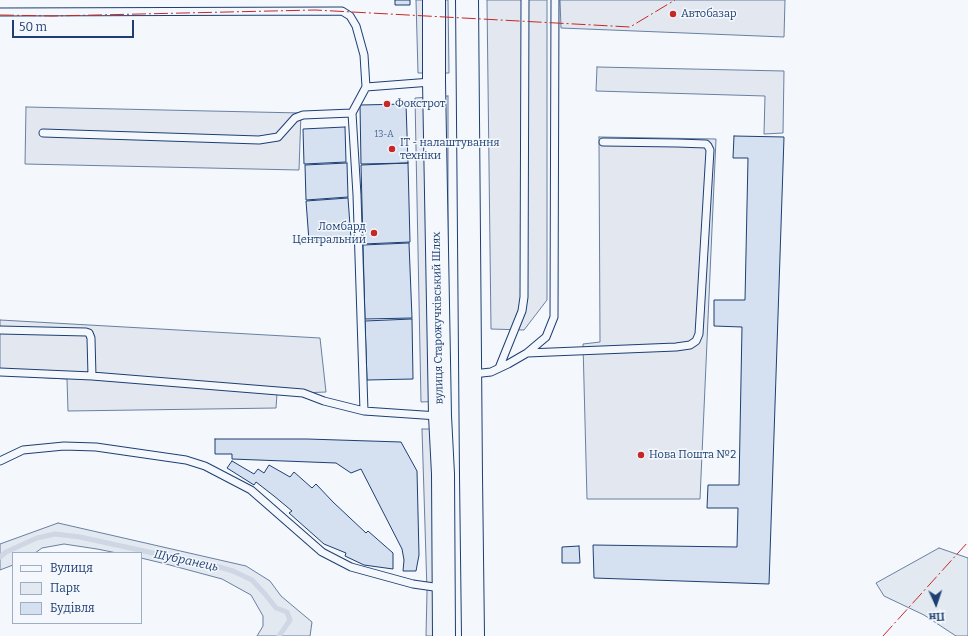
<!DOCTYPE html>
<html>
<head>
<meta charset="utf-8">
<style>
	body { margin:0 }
	#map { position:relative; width:968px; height:636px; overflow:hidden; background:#f4f7fb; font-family:Bitter,serif }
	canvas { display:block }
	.legend { position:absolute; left:12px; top:552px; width:130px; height:72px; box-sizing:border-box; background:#f4f7fb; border:1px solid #9eadc5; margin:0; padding:5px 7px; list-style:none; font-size:12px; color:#1d3f73 }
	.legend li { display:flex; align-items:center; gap:8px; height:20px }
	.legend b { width:20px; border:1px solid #9eadc5 }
	.north { position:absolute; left:916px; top:584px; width:40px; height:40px; -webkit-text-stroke:3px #f4f7fb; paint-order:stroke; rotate:177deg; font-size:11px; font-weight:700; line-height:16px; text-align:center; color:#1d3f73 }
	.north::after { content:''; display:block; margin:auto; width:14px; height:18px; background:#1d3f73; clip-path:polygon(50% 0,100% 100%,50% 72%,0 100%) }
	.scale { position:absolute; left:12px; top:20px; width:122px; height:18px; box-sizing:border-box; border:2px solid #1d3f73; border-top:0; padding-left:5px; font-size:12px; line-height:14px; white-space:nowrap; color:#1d3f73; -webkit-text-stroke:3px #f4f7fb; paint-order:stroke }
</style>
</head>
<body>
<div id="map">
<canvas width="968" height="636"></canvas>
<ul class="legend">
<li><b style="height:5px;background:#f4f7fb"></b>Вулиця</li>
<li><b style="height:11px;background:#e3e9f0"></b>Парк</li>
<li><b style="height:11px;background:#d5e0f0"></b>Будівля</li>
</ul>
<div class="north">Пн</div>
<div class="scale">50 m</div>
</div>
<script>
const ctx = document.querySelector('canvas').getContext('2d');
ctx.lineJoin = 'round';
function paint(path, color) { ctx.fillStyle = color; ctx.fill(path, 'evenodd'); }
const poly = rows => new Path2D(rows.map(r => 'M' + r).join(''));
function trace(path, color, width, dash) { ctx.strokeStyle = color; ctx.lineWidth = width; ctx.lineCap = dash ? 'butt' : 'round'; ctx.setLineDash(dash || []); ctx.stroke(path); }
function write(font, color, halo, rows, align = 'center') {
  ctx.font = font + ' Bitter,serif'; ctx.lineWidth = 3; ctx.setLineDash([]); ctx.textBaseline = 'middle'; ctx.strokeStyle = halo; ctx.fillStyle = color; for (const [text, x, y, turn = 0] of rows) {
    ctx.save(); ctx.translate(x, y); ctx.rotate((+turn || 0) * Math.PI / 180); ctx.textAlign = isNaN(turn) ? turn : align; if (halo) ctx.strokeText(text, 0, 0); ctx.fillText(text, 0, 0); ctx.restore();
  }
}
const green = poly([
	[58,523,246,566,270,581,281,596,312,622,310,636,257,636,263,626,263,616,251,595,222,579,166,564,141,558,141,553,117,553,97,549,64,544,42,548,35,553,13,553,13,565,0,570,0,544,58,523],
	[939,548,968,558,968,636,956,636,924,615,884,596,876,583,939,548]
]);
paint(green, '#e3e9f0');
trace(green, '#687fa3', 1);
const parking = poly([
	[416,0,448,0,449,73,418,73,416,0],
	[487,0,547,0,547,300,524,330,491,329,487,0],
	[560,0,785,0,784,37,561,28,560,0],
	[597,67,784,71,783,133,764,134,765,96,596,91,597,67],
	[448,96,448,401,421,402,415,98,448,96],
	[26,107,301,113,299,170,25,164,26,107],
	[599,137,716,139,700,499,587,499,583,344,600,342,599,137],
	[0,320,320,338,326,392,277,394,276,408,68,411,67,379,0,375,0,320],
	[422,429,449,429,451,636,426,636,427,591,422,429]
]);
paint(parking, '#e3e8f0');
trace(parking, '#687fa3', 1);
trace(poly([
	[0,557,6,552,37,538,55,534,80,537,153,553,182,561,212,565,233,571,252,580,265,594,276,608,287,612,290,620,279,636]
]), '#cfd7e4', 5);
const building = poly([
	[395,0,410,0,410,5,395,5,395,0],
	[406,104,408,163,361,164,360,105,406,104],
	[345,127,346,162,304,164,303,129,345,127],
	[734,136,784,137,769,584,594,578,593,545,737,547,738,508,707,508,708,485,739,485,742,327,714,326,714,300,745,300,748,158,733,158,734,136],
	[347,163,348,197,306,200,305,165,347,163],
	[408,163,410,242,363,244,361,165,408,163],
	[348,198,351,239,309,241,306,201,348,198],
	[409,243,412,318,365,319,363,245,409,243],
	[412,319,413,379,367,380,365,321,412,319],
	[215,439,307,439,401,442,417,471,419,555,416,571,403,571,404,560,402,549,361,469,351,473,336,463,232,459,232,454,215,454,215,439],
	[232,461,254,474,258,469,264,473,269,465,290,477,294,472,312,488,316,484,333,502,366,533,368,531,393,553,393,569,364,565,345,556,346,553,324,544,289,513,292,511,274,496,256,482,254,485,227,468,232,461],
	[579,546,580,563,562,563,562,547,579,546]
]);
paint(building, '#d5e0f0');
trace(building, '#1d3f73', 1);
const service = poly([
	[0,12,342,11,350,16,356,26,364,55,366,87,352,113,357,195,364,411],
	[366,87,431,82],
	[43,133,259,140,278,137,295,118,303,115,352,113],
	[0,330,86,332,89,333,91,338,92,376],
	[527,353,676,347,690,345,696,341,699,334,710,150,708,146,706,144,677,143,603,142],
	[499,368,522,311,524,297,525,0],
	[0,372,92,376,303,393,324,401,364,411,438,416],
	[473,374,491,372,508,364,527,353,546,337,554,317,555,0],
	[0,461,23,450,64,446,96,447,186,460,205,466,251,490,322,552,351,567,413,584,441,588]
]);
const primary = poly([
	[434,0,434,82,440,416,443,474,444,636],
	[467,0,471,476,473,636]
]);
trace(service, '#1d3f73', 9);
trace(primary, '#1d3f73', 24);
trace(service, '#f4f7fb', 7);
trace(primary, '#f4f7fb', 22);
trace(poly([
	[0,15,53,16,315,10,630,27,675,0],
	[883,636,968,542]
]), '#c62828', 1, [14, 3, 2, 3]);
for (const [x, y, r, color] of [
	[673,14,4,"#c62828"],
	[387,104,4,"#c62828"],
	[392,149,4,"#c62828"],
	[374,233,4,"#c62828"],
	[641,455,4,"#c62828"]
]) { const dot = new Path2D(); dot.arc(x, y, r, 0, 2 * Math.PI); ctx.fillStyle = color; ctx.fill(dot); trace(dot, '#f4f7fb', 1.5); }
write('9px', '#4b6792', null, [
	["13-А",384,134]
]);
write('11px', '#1d3f73', '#f4f7fb', [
	["Автобазар",681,14],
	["Фокстрот",395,104],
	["ІТ - налаштування",400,143],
	["техніки",400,156],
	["Ломбард",366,227,"right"],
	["Центральний",366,240,"right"],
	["Нова Пошта №2",649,455]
], 'left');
write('11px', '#1d3f73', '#f4f7fb', [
	["вулиця Старожучківський Шлях",438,318,-91]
]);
write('italic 12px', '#1d3f73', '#f4f7fb', [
	["Шубранець",186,561,12]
]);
</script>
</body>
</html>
